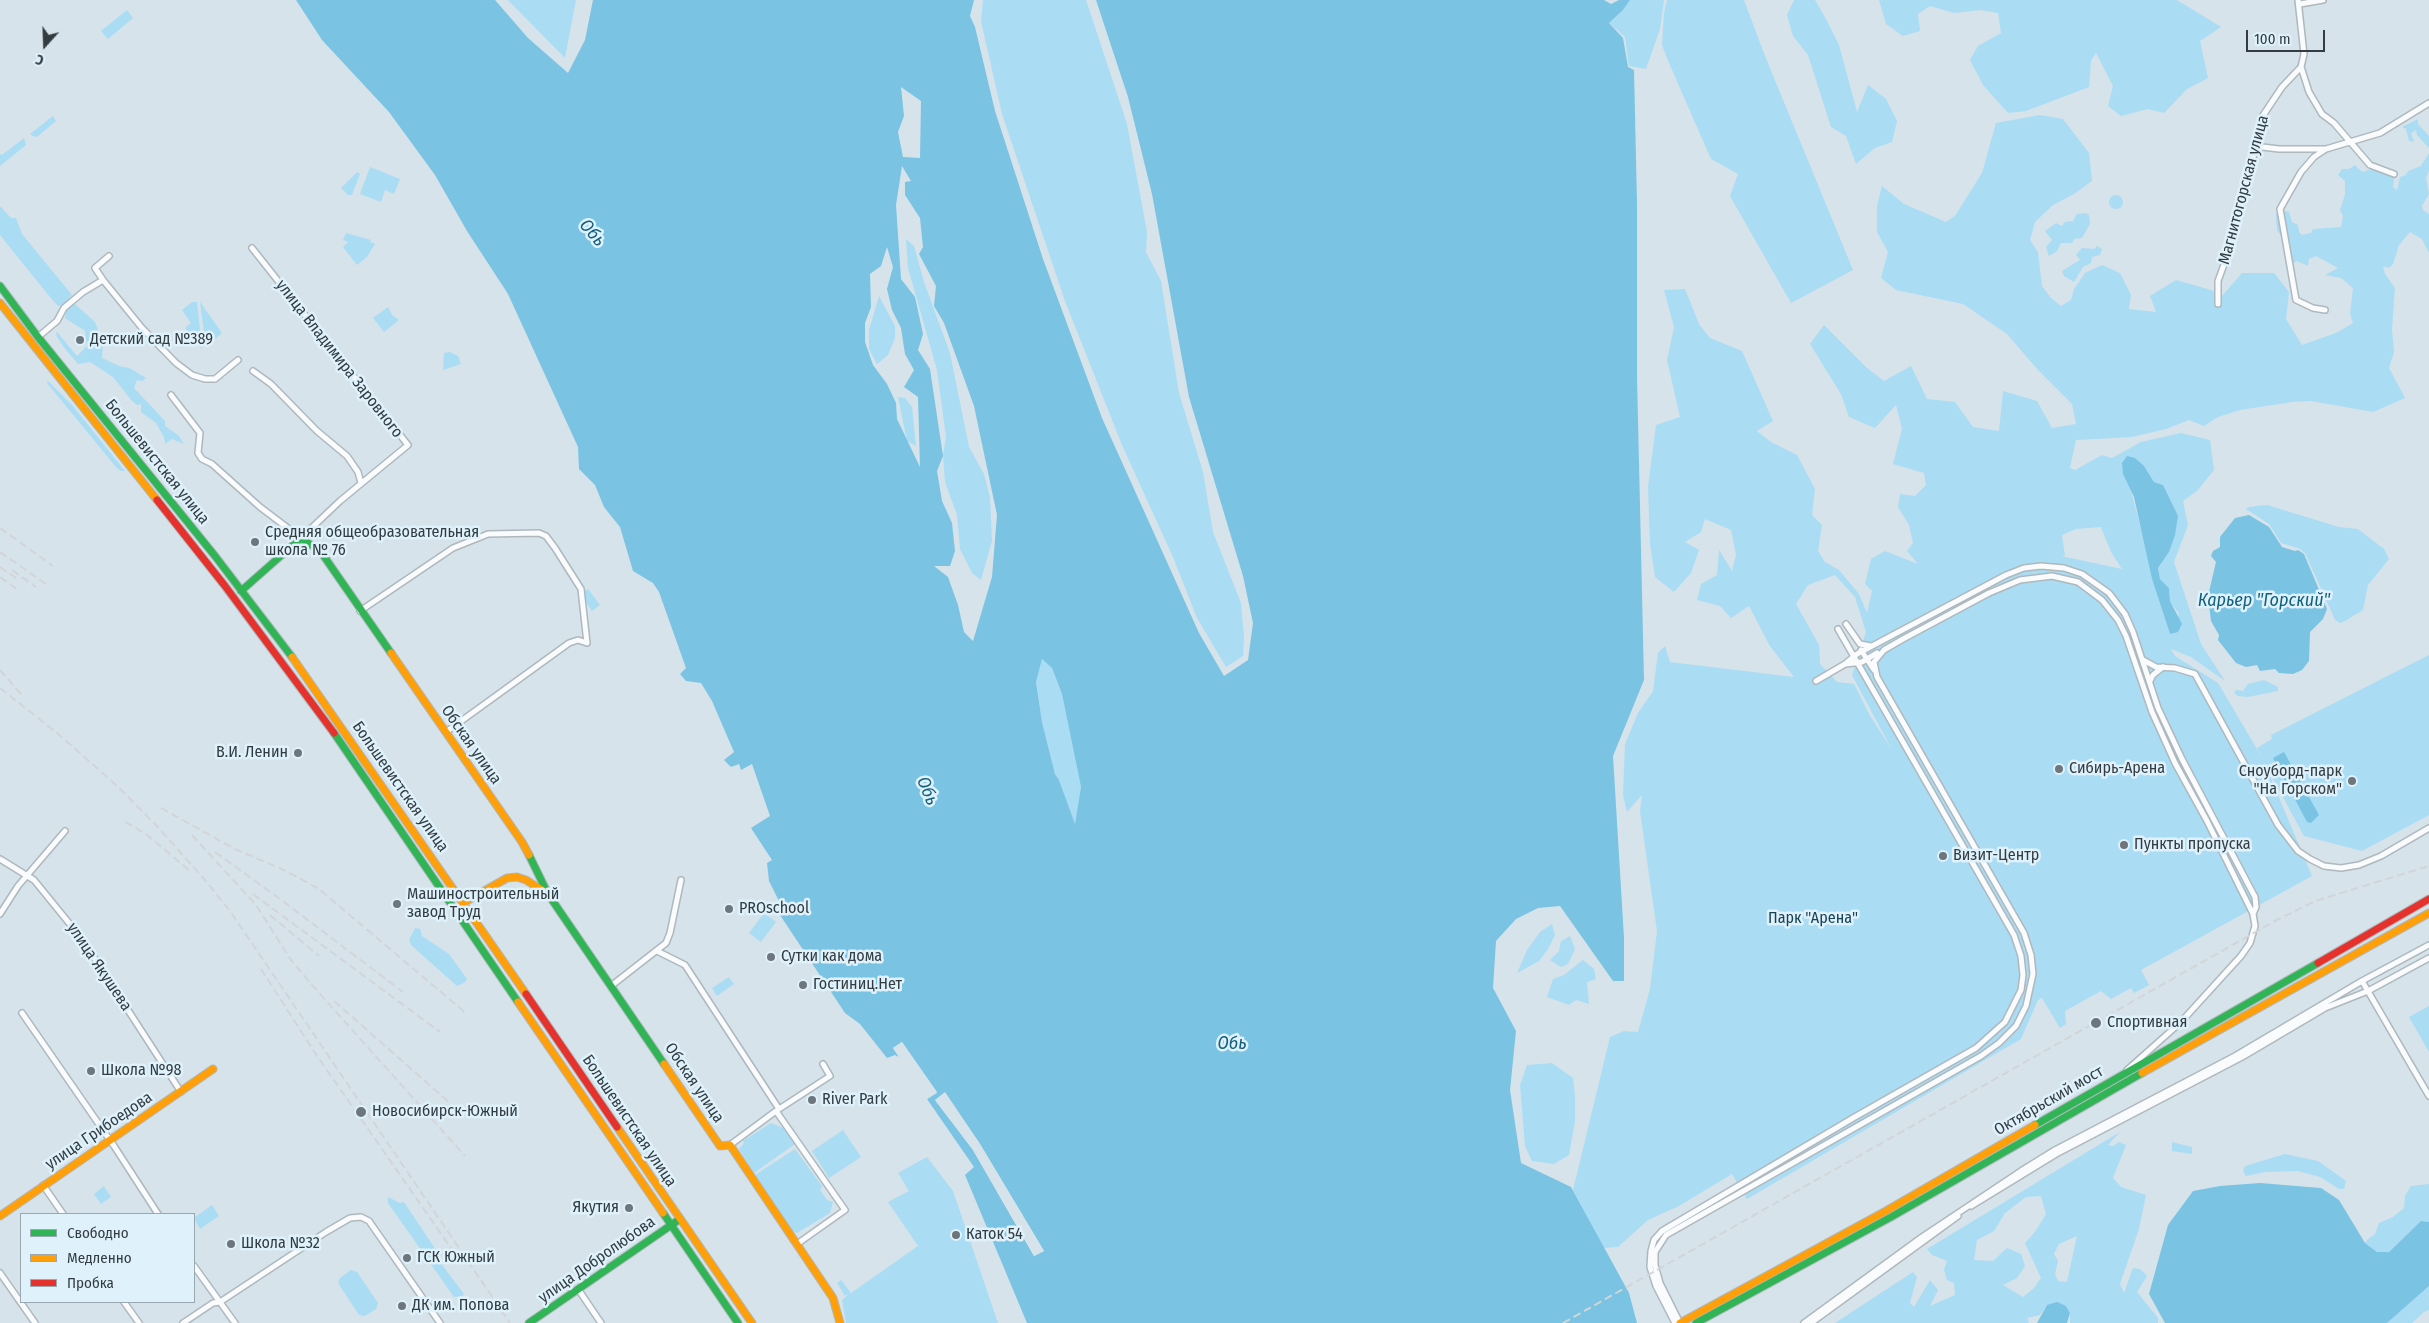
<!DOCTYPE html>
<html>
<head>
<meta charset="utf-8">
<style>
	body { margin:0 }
	#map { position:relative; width:2429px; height:1323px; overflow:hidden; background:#d6e3ea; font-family:"Fira Sans Condensed",sans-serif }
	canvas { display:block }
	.legend { position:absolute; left:20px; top:1213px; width:175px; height:90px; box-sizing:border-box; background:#dff2fc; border:1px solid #9aa9b1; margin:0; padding:6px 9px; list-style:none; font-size:15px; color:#333c41 }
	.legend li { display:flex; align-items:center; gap:10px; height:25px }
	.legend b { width:25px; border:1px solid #9aa9b1 }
	.north { position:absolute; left:20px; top:20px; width:50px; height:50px; -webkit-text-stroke:4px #dff2fc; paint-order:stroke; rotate:200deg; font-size:14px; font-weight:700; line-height:20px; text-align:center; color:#333c41 }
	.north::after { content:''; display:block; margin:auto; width:18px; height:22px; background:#333c41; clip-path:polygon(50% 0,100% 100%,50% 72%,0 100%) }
	.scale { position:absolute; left:2246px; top:30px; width:79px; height:22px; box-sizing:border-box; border:2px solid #333c41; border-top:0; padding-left:6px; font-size:15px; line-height:18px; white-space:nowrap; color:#333c41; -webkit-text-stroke:4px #dff2fc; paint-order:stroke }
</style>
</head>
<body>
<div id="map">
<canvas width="2429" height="1323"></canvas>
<ul class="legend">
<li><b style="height:6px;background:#30b455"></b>Свободно</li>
<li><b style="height:6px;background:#ff9f0a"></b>Медленно</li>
<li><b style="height:6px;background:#e5322d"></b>Пробка</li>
</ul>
<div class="north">С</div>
<div class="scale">100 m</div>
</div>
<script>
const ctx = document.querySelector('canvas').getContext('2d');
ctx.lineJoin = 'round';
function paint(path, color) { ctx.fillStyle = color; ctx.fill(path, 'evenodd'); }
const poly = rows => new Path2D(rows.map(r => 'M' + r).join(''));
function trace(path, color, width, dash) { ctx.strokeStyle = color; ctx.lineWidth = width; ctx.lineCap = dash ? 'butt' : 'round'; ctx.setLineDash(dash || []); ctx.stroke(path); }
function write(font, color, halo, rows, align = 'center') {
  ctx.font = font + ' "Fira Sans Condensed",sans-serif'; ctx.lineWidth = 5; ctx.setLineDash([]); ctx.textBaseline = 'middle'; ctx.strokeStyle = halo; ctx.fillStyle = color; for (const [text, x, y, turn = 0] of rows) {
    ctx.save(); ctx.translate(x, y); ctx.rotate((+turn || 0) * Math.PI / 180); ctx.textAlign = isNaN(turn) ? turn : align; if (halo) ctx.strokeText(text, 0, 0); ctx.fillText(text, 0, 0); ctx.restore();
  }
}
paint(poly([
	[508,0,576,0,565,58],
	[983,0,1086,0,1127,124,1147,232,1146,252,1161,281,1179,393,1203,472,1213,532,1241,603,1244,638,1243,656,1226,667,1197,618,1173,557,1122,445,1065,301,1002,114,981,21],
	[1630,0,1664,0,1660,29,1646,69,1629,66,1625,37,1609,23,1623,10],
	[1667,0,1744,0,1765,56,1853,270,1791,303,1730,196,1738,174,1711,159,1669,63,1662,45,1664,13],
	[1794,0,1815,0,1827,21,1839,45,1857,112,1868,85,1886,99,1897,121,1892,142,1875,148,1856,164,1846,136,1831,127,1808,55,1793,36,1787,15],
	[1879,0,2177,0,2221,27,2200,41,2208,78,2187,89,2164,113,2148,109,2121,116,2108,106,2113,86,2096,53,2091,61,2089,87,2026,111,2008,113,1983,85,1970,60,1978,46,2001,33,1998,13,1980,10,1954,13,1930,6,1918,14,1920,31,1903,36,1886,24],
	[127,10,133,18,108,39,101,31],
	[2040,115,2063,119,2089,153,2092,181,2074,194,2053,205,2035,222,2030,240,2038,252,2042,286,2051,298,2061,306,2071,300,2074,289,2085,273,2102,265,2120,273,2131,295,2129,309,2156,312,2150,296,2176,280,2211,290,2222,296,2242,273,2274,273,2289,292,2286,319,2302,345,2336,333,2353,323,2350,314,2353,288,2341,278,2325,275,2338,268,2316,256,2309,259,2308,266,2297,261,2292,264,2284,240,2277,230,2276,214,2286,211,2289,212,2292,222,2298,225,2299,232,2302,235,2311,233,2313,229,2341,227,2343,216,2340,210,2345,195,2345,181,2338,175,2342,169,2349,169,2355,165,2362,172,2376,168,2389,173,2394,179,2393,187,2397,190,2400,177,2406,175,2408,171,2421,166,2429,153,2429,170,2426,178,2429,194,2422,206,2423,210,2429,214,2429,253,2422,239,2410,232,2399,245,2393,264,2389,268,2383,266,2385,274,2395,288,2392,329,2394,352,2389,368,2405,398,2373,412,2311,401,2292,402,2240,410,2218,417,2204,426,2189,420,2166,429,2132,437,2076,440,2070,468,2075,470,2102,455,2112,458,2141,442,2181,433,2210,440,2214,470,2197,491,2183,501,2188,525,2174,562,2201,644,2225,681,2191,657,2171,649,2175,656,2218,683,2264,761,2257,748,2272,739,2271,735,2429,655,2429,815,2362,851,2304,836,2264,762,2312,876,2141,970,2149,985,2134,993,2131,988,2111,999,2101,991,2065,1011,2066,1024,2060,1028,2042,998,2038,1000,2021,1039,1747,1199,1732,1174,1679,1206,1648,1220,1618,1247,1604,1248,1573,1190,1610,1037,1624,1031,1638,1032,1650,989,1657,931,1640,811,1642,795,1627,812,1623,795,1625,744,1638,713,1653,691,1658,653,1665,646,1670,662,1794,677,1770,646,1749,606,1731,618,1720,606,1697,600,1701,584,1717,575,1719,550,1732,571,1736,555,1731,530,1705,519,1701,532,1685,542,1699,550,1691,573,1674,592,1655,577,1650,544,1648,487,1656,425,1680,417,1667,360,1674,327,1664,290,1685,289,1699,324,1710,338,1742,351,1773,421,1757,431,1771,442,1797,455,1815,489,1812,515,1822,525,1818,551,1825,562,1839,570,1859,594,1867,613,1872,591,1865,584,1871,559,1885,551,1918,564,1907,551,1913,543,1909,525,1898,507,1900,494,1915,496,1926,485,1924,473,1893,464,1902,429,1896,405,1875,428,1849,417,1841,394,1810,344,1824,325,1867,368,1884,381,1911,366,1927,399,1955,402,1973,427,1999,431,2003,391,2037,401,2052,428,2076,424,2072,404,2038,370,2007,334,1963,304,1896,290,1881,278,1888,252,1877,232,1877,206,1882,186,1904,204,1946,222,1955,216,1982,173,1996,123],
	[2144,466,2154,482,2163,485,2166,492,2169,552,2158,568,2160,579,2169,588,2170,601,2179,614,2170,634,2152,579,2148,556,2130,487],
	[2101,527,2111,552,2122,569,2061,556,2065,556,2062,535,2076,529],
	[1835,575,1855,597,1866,632,1852,675,1892,750,1869,714,1854,684,1837,682,1820,664,1819,645,1796,604,1808,585],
	[53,116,56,121,37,137,33,136,30,134],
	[2418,119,2418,124,2429,136,2429,148,2417,135,2416,130,2411,133,2414,142,2409,141,2406,129,2402,127],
	[24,138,26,145,0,166,0,154,2,155],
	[370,167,400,179,394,194,385,190,381,202,360,194],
	[357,172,360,174,352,195,348,195,341,188],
	'2109 202a7 7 0 1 1 14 0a7 7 0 1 1-14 0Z',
	[0,206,11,218,16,218,22,234,72,295,63,305,58,306,50,297,0,235],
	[2086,213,2089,215,2090,224,2082,238,2074,239,2072,243,2061,243,2057,251,2049,256,2046,247,2052,240,2045,231,2056,223,2062,226,2065,222,2073,221,2077,214],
	[346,233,371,240,370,242,375,244,367,257,357,265,343,247,348,242,343,240],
	[906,239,914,246,924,282,950,353,969,447,984,474,990,497,992,541,981,580,972,573,960,549,957,515,945,482,943,455,946,437,937,370,908,268],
	[2097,246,2102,249,2100,255,2092,257,2091,263,2083,267,2074,282,2064,276,2062,271,2080,260,2076,255,2082,248,2094,249],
	[879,296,895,326,895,338,888,355,877,364,869,349,869,330],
	[192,302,197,302,202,349,185,328,191,323,182,310],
	[200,302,222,333,206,347],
	[75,304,95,322,103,342,102,358,119,366,129,368,146,378,142,381,137,380,134,388,165,421,165,426,179,436,184,444,172,439,165,444,164,437,156,423,141,412,141,404,137,405,132,401,113,377,90,362,78,364,66,350,57,337,56,333,57,332,77,356,87,346,85,331,65,318,67,309],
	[388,307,392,315,399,320,384,332,373,318],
	[450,352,458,356,461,364,443,370,444,353],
	[48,381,72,405,125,471,121,471,116,467,47,383],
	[898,397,905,398,912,407,916,446,907,441],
	[2267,505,2339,527,2358,529,2384,549,2389,559,2368,585,2363,610,2345,621,2340,623,2335,620,2305,553,2298,548,2281,543,2269,524,2246,509,2249,507],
	[588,589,600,605,592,611,586,602,585,591],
	[1042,659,1052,668,1062,694,1081,787,1075,825,1059,780,1055,774,1042,722,1036,682],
	[2264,680,2278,687,2278,691,2248,697,2238,696,2234,693,2236,690,2243,691,2248,684],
	[764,913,776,922,761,942,749,933],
	[1552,924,1555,935,1548,949,1539,961,1517,973,1527,950,1540,932],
	[415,928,420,929,422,936,449,954,467,979,464,983,457,986,411,945,409,940],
	[1570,936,1575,949,1568,964,1561,967,1550,960,1559,951,1561,941],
	[1583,960,1594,969,1596,979,1587,982,1589,1004,1576,1000,1569,1005,1547,997,1553,979,1564,975],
	[729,977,734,984,717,996,712,988],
	[2429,1006,2429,1052,2409,1017],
	[1552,1063,1573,1078,1575,1096,1575,1121,1569,1155,1554,1164,1532,1161,1525,1146,1520,1085,1527,1065],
	[771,1123,783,1128,795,1144,754,1173,739,1149,744,1143,743,1141],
	[843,1130,861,1157,829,1178,812,1151],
	[2120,1132,2108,1145,2113,1146,2119,1142,2126,1145,2113,1178,2121,1187,2146,1195,2139,1229,2120,1284,2124,1293,2133,1268,2140,1269,2147,1276,2137,1292,2158,1318,2158,1323,2070,1323,2070,1313,2066,1306,2047,1305,2040,1315,2027,1318,2029,1323,1835,1323,1913,1272,1917,1277,1910,1303,1914,1307,1930,1280,1938,1290,1930,1306,1955,1295,1954,1283,1947,1280,1944,1270,1947,1261,1932,1255,1927,1249],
	[2041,1196,2046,1214,2035,1232,2025,1243,2041,1278,2034,1288,2023,1297,2003,1285,2017,1278,2025,1266,2021,1254,2007,1248,1993,1261,1974,1260,1977,1240,1994,1231,2005,1213,2026,1197],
	[2077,1236,2067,1282,2058,1281,2055,1274,2058,1261,2054,1254,2059,1244],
	[2172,1142,2192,1147,2192,1154,2172,1151],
	[795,1149,822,1186,820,1190,827,1200,833,1202,830,1213,797,1233,793,1231,755,1175],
	[2285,1154,2318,1161,2346,1181,2344,1189,2339,1189,2320,1177,2298,1171,2265,1172,2246,1176,2243,1171,2245,1166],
	[927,1157,953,1191,998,1323,846,1323,842,1300,850,1293,845,1296,837,1283,841,1280,851,1293,918,1246,888,1202,909,1191,898,1173],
	[2429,1184,2429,1222,2421,1221,2389,1252,2377,1252,2365,1243,2368,1239,2375,1234,2379,1223,2393,1217,2404,1208,2405,1196,2411,1186],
	[104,1186,111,1197,101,1204,94,1194],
	[388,1197,400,1203,404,1202,438,1253,437,1258,464,1294,462,1296,454,1297,388,1203],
	[212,1205,219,1216,200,1229,194,1218],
	[351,1270,357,1272,378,1303,376,1309,365,1316,359,1315,338,1283,340,1278],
	[2429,1286,2429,1310,2424,1312,2412,1323,2387,1323]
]), '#aadcf4');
paint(poly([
	[296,0,495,0,528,38,568,73,585,40,593,0,974,0,970,16,975,27,995,111,1043,259,1102,418,1199,633,1224,676,1248,660,1253,623,1243,576,1189,397,1152,194,1128,97,1096,0,1604,0,1611,4,1619,0,1630,0,1623,10,1609,23,1623,38,1628,67,1634,70,1637,203,1637,377,1644,680,1613,756,1624,938,1624,981,1613,981,1560,906,1538,908,1516,919,1496,941,1493,988,1516,1031,1510,1090,1521,1163,1571,1187,1629,1293,1637,1323,1027,1323,965,1175,974,1167,927,1099,937,1092,902,1042,893,1048,899,1057,895,1055,887,1058,860,1024,845,1013,776,909,779,901,769,881,767,863,772,860,751,828,770,816,752,764,741,770,739,764,731,767,724,760,734,752,712,701,701,683,686,681,680,674,686,668,659,592,653,583,633,571,620,527,604,507,595,485,579,469,578,447,508,294,467,231,435,175,389,112,322,40],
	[901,87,921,101,920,158,903,157,898,132,904,116],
	[902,166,911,181,905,182,905,195,920,218,923,247,919,254,936,286,934,306,944,323,974,406,997,515,992,577,973,641,964,632,958,605,948,577,934,566,950,566,955,551,952,523,942,501,937,471,943,456,930,369,918,350,923,334,915,297,901,279,896,205],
	[887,247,893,267,887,289,892,310,901,328,905,354,914,370,904,387,918,397,920,467,897,419,896,403,887,384,873,365,865,342,865,323,871,307,870,274,881,266],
	[1042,659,1052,668,1062,694,1081,787,1075,824,1059,780,1055,774,1042,722,1036,682],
	[945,1093,980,1144,1044,1251,1034,1256,973,1150,935,1100],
	[2127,456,2135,458,2144,466,2154,482,2163,485,2178,516,2175,535,2169,552,2158,568,2160,579,2169,588,2170,601,2182,624,2178,632,2170,634,2152,579,2134,497,2123,474,2122,463],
	[2249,515,2269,527,2282,547,2295,551,2298,550,2304,554,2327,609,2323,619,2310,632,2309,661,2302,670,2293,674,2279,673,2275,669,2260,671,2257,665,2246,667,2236,663,2218,640,2219,635,2211,621,2208,596,2216,562,2211,556,2213,551,2220,547,2220,537,2235,518],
	[2284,752,2319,815,2311,823,2307,822,2273,758],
	[2260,1183,2321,1188,2339,1200,2365,1243,2377,1252,2389,1252,2421,1221,2429,1222,2429,1286,2387,1323,2165,1323,2149,1294,2168,1225,2193,1191,2220,1186],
	[2057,1302,2066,1306,2070,1313,2067,1323,2037,1323,2047,1305]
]), '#7ac3e3');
paint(poly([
	[902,1042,937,1093,927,1099,926,1097,933,1092,902,1045,896,1049,901,1058,897,1058,899,1057,893,1048],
	[945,1092,980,1144,1044,1251,1034,1256,973,1150,935,1100],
	[945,1096,978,1145,1041,1250,1035,1253,975,1149,939,1100]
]), '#d6e3ea');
const street = poly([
	[2300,4,2323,0],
	[2301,67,2309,92,2322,114,2334,123,2370,165,2394,174],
	[2254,146,2279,149,2326,149,2380,133,2429,103],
	[103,280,95,268,109,256],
	[2218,304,2218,281,2230,248,2247,185,2262,117,2282,87,2301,67,2304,54,2298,0],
	[2325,310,2313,308,2296,300,2280,209,2301,172,2314,157,2326,149],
	[38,337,57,321,64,308,83,292,103,280,142,328,176,363,192,375,205,379,215,379,238,360],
	[253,371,271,384,317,431,347,456,358,472,361,483],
	[171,395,200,433,198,453,202,459,212,464,260,507,301,538,340,501,408,445,252,248],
	[360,611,453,548,488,534,539,533,546,536,555,548,581,589,587,643,578,640,569,643,446,732],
	[1846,624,1860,644,1871,646],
	[1861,650,1874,670],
	[2143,660,2156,667,2175,668,2195,674,2278,825,2298,851,2310,859,2324,866,2341,868,2359,865,2381,856,2429,828],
	[1846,664,1862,662,1877,653],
	[1816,681,1845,664,1857,654,2006,575,2024,568,2041,566,2064,568,2082,574,2109,593,2125,614,2133,632,2158,708,2182,759,2255,897,2256,907,2253,914],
	[2150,681,2153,675,2163,667],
	[0,859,34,880,82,939,181,1092],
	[0,914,18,886,65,831],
	[657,951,685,965,779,1109],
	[2362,981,2429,1096],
	[611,986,666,943,670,933,681,880],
	[22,1013,114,1146,158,1214],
	[776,1111,845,1210,797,1244],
	[730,1145,776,1111,830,1076,823,1064],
	[43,1185,63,1214],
	[1971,1206,2056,1154,2242,1057,2325,1008,2368,991,2429,958],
	[194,1266,235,1323],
	[0,1273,35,1323],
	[578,1289,601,1323],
	[124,1302,139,1323],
	[183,1323,213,1303,220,1302,326,1232,350,1218,361,1217,369,1221,440,1323],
	[1675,1323,1656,1286,1650,1267,1651,1251,1654,1240,1662,1231,1853,1118,1976,1048,2005,1022,2021,990,2023,975,2021,956,2014,935,1838,629],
	[1680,1323,1660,1283,1655,1265,1655,1252,1666,1235,1981,1056,1999,1043,2016,1026,2026,1006,2033,974,2031,955,2024,933,1877,677,1874,662,1884,650,1903,639,1989,593,2020,580,2052,576,2078,582,2102,600,2118,620,2126,636,2152,712,2175,763,2207,821,2253,914,2255,926,2250,943,2241,956,2181,1022,2127,1070],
	[1804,1323,1922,1237,2021,1171,2055,1150,2235,1056,2362,981,2429,945],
	[1811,1323,1958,1216]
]);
const fast = poly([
	[0,286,38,337,215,556,292,657],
	[241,591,301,538,321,552,391,653],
	[334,733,518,1002],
	[529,855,548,894,664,1064],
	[2035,1125,2318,963],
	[663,1213,738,1323],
	[529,1323,680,1219],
	[1696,1323,1891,1217,2142,1073]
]);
const slow = poly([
	[0,303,157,500],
	[391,653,522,842,529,855],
	[292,657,526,994],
	[463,903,507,878,517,877,526,880,548,894],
	[518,1002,663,1213],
	[664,1064,720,1146,730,1145,833,1298,840,1323],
	[2142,1073,2429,913],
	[617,1127,752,1323],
	[0,1216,213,1069],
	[1680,1323,1886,1211,2035,1125]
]);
const jam = poly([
	[157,500,225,586,334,733],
	[2318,963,2429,899],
	[526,994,617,1127]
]);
trace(street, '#aeb8bd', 8);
trace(fast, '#aeb8bd', 9);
trace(slow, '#aeb8bd', 9);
trace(jam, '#aeb8bd', 9);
trace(street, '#f9fbfc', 5);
trace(fast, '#30b455', 7);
trace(slow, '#ff9f0a', 7);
trace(jam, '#e5322d', 7);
trace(poly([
	[0,528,53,566],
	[0,552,46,584],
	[0,567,16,578],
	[12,570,36,587],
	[0,577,18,590],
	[0,670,21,694],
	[0,688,57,733,115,784,157,826,204,879,230,911,510,1323],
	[161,808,235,849,286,871,319,889,467,1014],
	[125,822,146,834,190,871],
	[192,835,256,905,291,960,312,985,465,1156],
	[215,852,276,896,403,992],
	[253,894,440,1032],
	[270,915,319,956],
	[261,969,315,1053,451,1248],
	[334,1001,450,1103],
	[1563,1323,2275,921,2315,901,2429,866]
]), '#d2d5d8', 2, [8, 4]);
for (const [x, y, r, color] of [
	[80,340,5,"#6c767c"],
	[255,542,5,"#6c767c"],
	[298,753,5,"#6c767c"],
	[2059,769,5,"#6c767c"],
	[2352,781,5,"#6c767c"],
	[2124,845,5,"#6c767c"],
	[1943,856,5,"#6c767c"],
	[397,904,5,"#6c767c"],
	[729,909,5,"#6c767c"],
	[771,957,5,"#6c767c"],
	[803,985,5,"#6c767c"],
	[2096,1023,6,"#6c767c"],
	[91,1071,5,"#6c767c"],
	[812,1100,5,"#6c767c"],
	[361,1112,6,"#6c767c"],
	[629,1208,5,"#6c767c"],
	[956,1235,5,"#6c767c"],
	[231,1244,5,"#6c767c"],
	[407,1258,5,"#6c767c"],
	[402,1306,5,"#6c767c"]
]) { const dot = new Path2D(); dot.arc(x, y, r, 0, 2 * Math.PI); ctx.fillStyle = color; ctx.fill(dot); trace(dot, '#dff2fc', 2); }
write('16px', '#333c41', '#dff2fc', [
	["Магнитогорская улица",2244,190,-75],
	["улица Владимира Заровного",339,359,52],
	["Большевистская улица",157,462,51],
	["Обская улица",471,745,55],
	["Большевистская улица",400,787,55],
	["улица Якушева",99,967,56],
	["Обская улица",694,1083,56],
	["Октябрьский мост",2049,1101,-30],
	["Большевистская улица",629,1121,56],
	["улица Грибоедова",99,1131,-34],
	["улица Добролюбова",597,1260,-35]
]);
write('16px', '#333c41', '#dff2fc', [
	["Детский сад №389",90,340],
	["Средняя общеобразовательная",265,533],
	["школа № 76",265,551],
	["В.И. Ленин",288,753,"right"],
	["Сибирь-Арена",2069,769],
	["Сноуборд-парк",2342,772,"right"],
	["\"На Горском\"",2342,790,"right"],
	["Пункты пропуска",2134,845],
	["Визит-Центр",1953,856],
	["Машиностроительный",407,895],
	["завод Труд",407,913],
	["PROschool",739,909],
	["Сутки как дома",781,957],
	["Гостиниц.Нет",813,985],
	["Спортивная",2107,1023],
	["Школа №98",101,1071],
	["River Park",822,1100],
	["Новосибирск-Южный",372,1112],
	["Якутия",619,1208,"right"],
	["Каток 54",966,1235],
	["Школа №32",241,1244],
	["ГСК Южный",417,1258],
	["ДК им. Попова",412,1306]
], 'left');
write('16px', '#184355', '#dff2fc', [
	["Парк \"Арена\"",1813,919]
]);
write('italic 18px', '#12607d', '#dff2fc', [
	["Обь",592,233,50],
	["Карьер \"Горский\"",2264,601],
	["Обь",927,791,67],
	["Обь",1232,1044]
]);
</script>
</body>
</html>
